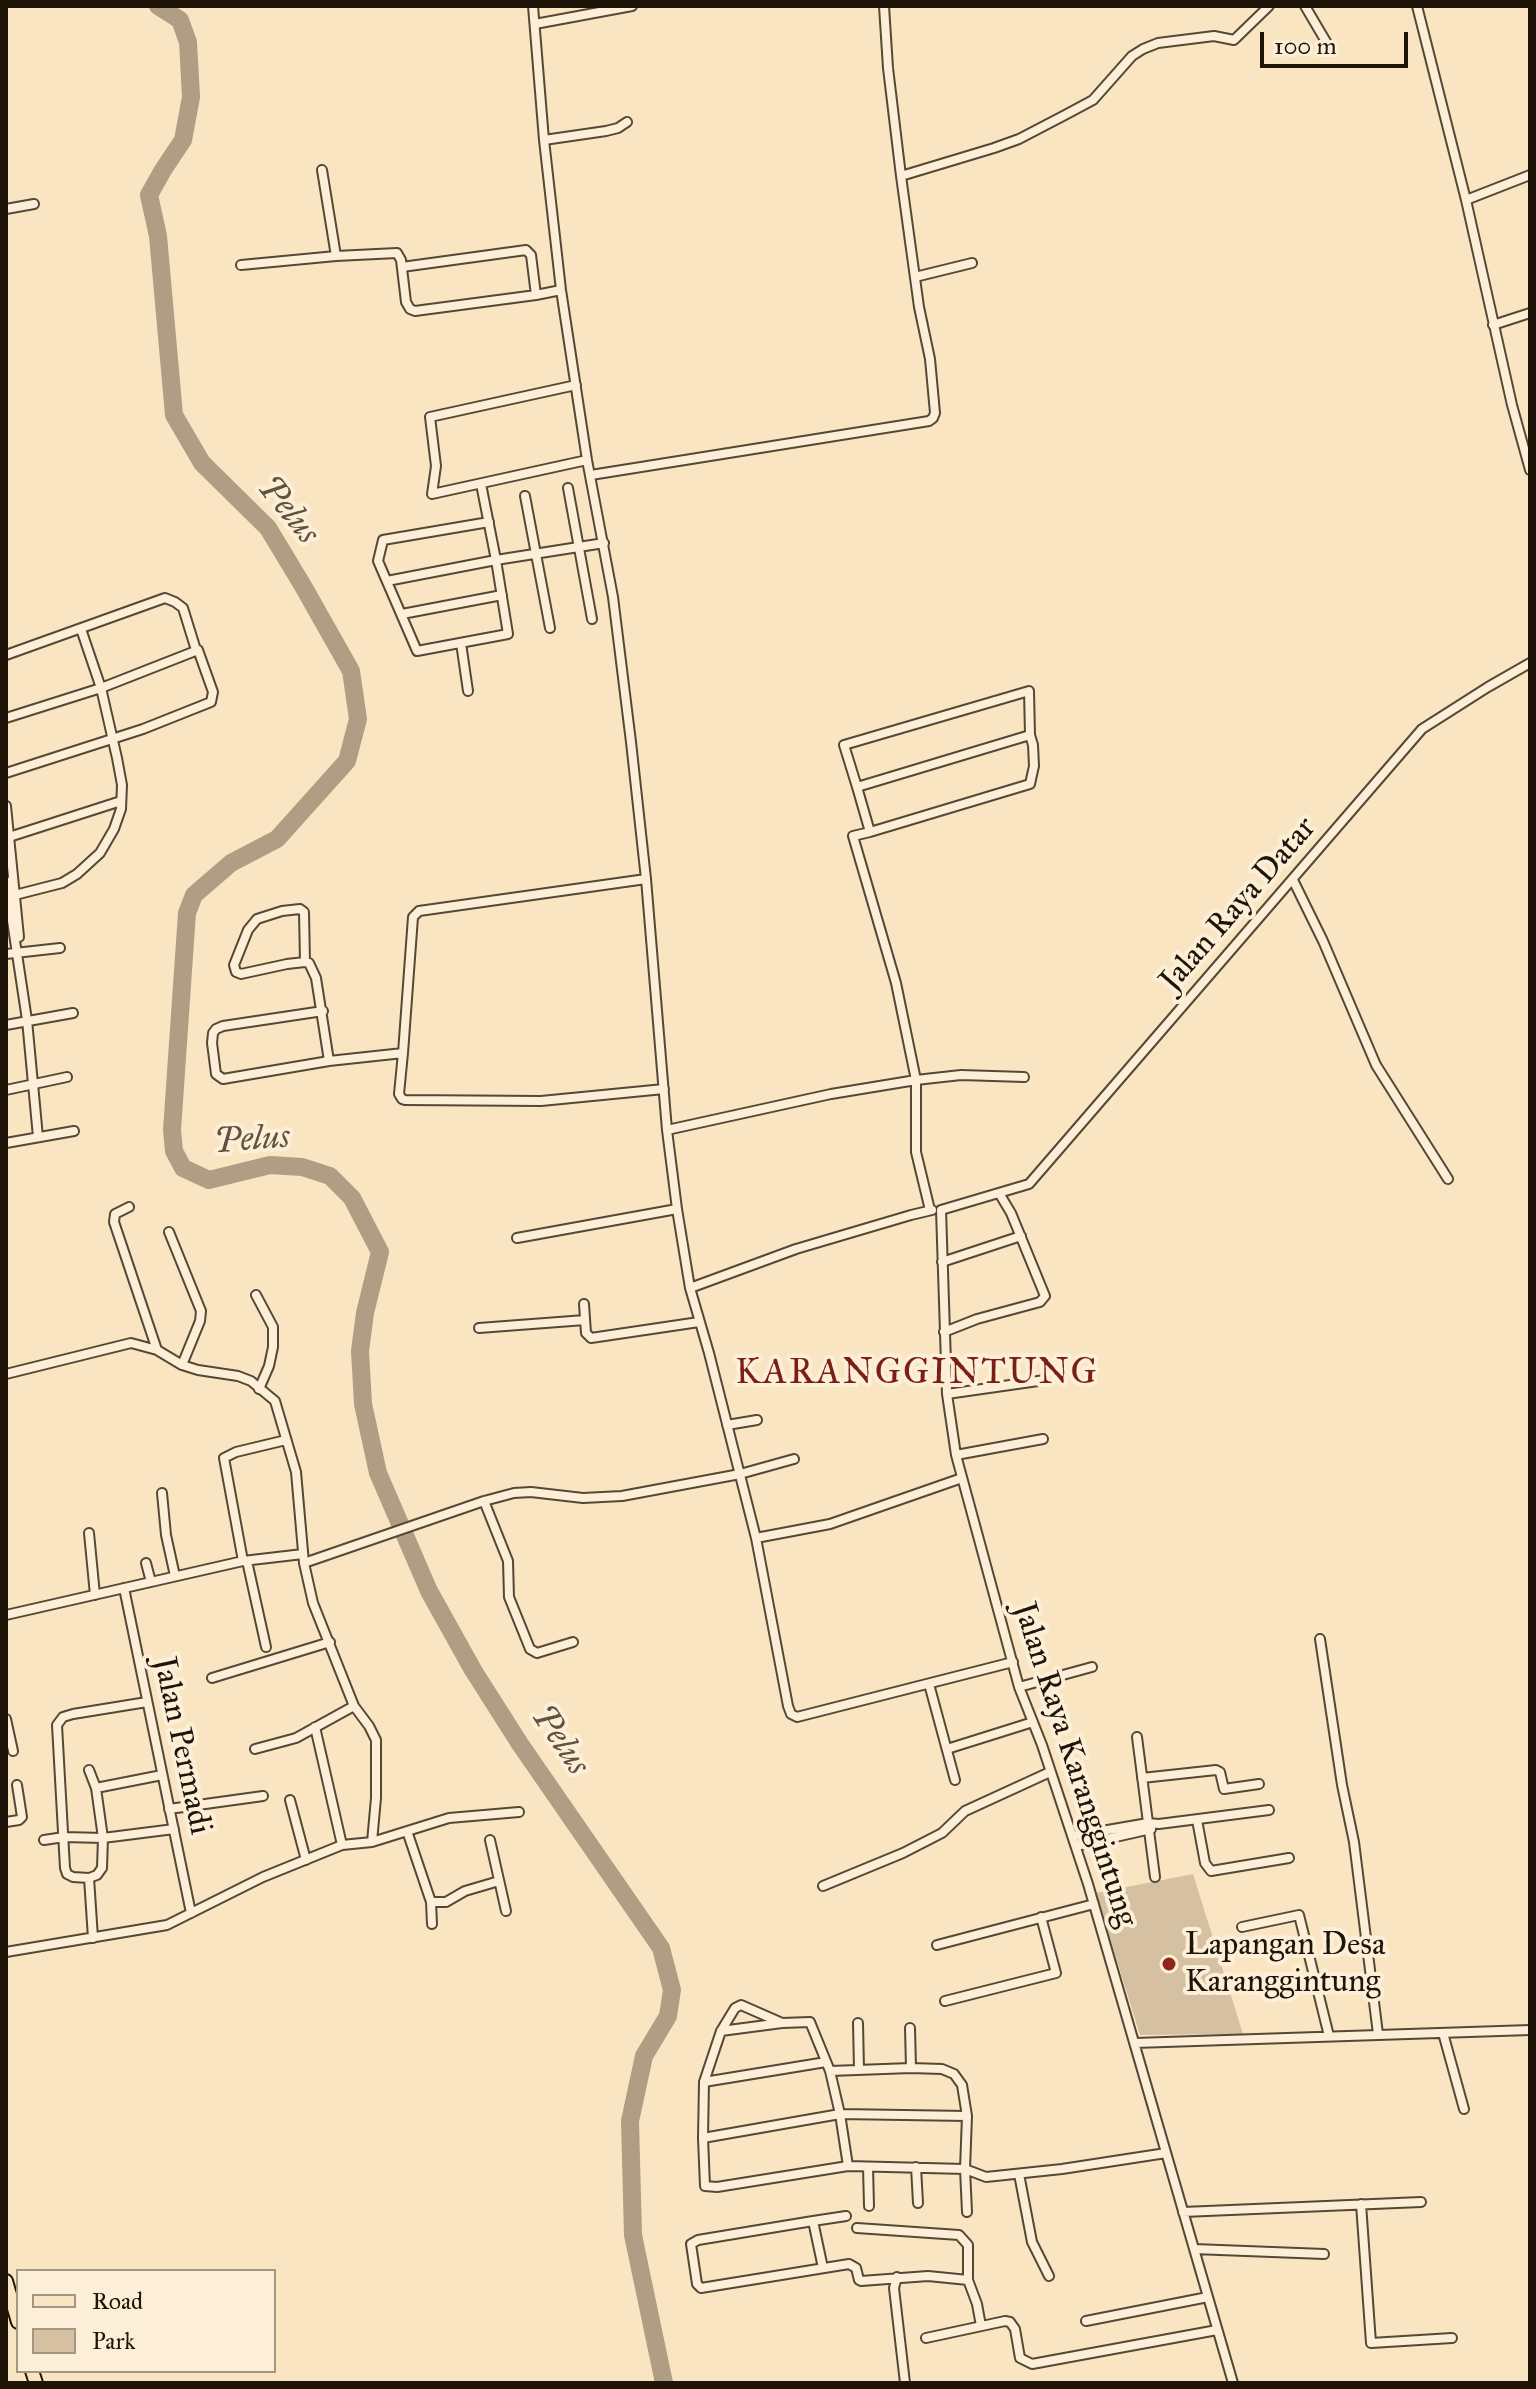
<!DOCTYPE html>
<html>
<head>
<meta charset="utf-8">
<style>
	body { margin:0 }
	#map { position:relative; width:1536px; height:2389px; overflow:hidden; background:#fae5c2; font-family:"IM FELL Great Primer",serif }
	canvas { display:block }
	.frame { position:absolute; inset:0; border:8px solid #1e1408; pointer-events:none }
	.legend { position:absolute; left:16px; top:2269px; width:260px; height:104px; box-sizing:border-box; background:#fceed7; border:2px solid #a39784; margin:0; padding:10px 14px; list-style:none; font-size:24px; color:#1e1408 }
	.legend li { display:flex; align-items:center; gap:16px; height:40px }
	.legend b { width:40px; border:2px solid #a39784 }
	.scale { position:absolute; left:1260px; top:32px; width:148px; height:36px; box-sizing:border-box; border:4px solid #1e1408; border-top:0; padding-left:10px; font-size:24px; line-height:28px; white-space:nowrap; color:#1e1408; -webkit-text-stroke:6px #fceed7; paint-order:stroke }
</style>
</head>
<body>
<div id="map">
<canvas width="1536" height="2389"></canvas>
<div class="frame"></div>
<ul class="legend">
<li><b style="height:10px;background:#fae5c2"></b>Road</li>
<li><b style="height:22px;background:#d5c1a2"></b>Park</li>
</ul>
<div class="scale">100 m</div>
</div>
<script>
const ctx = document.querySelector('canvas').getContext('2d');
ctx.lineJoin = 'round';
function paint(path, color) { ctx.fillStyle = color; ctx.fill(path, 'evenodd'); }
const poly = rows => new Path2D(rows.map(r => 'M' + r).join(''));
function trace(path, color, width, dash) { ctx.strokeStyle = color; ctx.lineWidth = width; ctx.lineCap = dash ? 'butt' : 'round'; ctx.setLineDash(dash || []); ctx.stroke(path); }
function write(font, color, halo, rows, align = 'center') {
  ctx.font = font + ' "IM FELL Great Primer",serif'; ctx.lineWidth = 8; ctx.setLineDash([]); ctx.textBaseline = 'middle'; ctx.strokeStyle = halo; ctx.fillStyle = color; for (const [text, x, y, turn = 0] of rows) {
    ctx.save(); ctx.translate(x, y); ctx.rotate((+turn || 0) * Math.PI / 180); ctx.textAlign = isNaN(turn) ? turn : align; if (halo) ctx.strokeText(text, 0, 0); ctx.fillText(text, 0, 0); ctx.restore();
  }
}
paint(poly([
	[1193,1874,1243,2034,1140,2035,1096,1893]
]), '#d5c1a2');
trace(poly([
	[158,6,180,20,188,42,191,97,183,140,163,170,149,195,158,236,174,415,202,463,268,528,303,586,351,671,358,719,347,761,277,839,231,863,194,895,187,913,172,1130,174,1151,183,1168,209,1180,270,1165,302,1167,330,1176,352,1198,380,1252,365,1313,360,1351,363,1404,378,1473,429,1591,473,1670,520,1744,661,1948,672,1990,668,2016,644,2056,630,2121,633,2235,664,2383]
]), '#af9e83', 18);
const street = poly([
	[533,6,544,140,561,290,587,460,613,597,631,742,646,879,667,1130,677,1209,690,1288,709,1353,756,1538,788,1706,791,1714,797,1717,1013,1662],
	[884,6,888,68,901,176],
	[1305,6,1328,45],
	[1417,6,1466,200,1512,405,1530,470],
	[535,24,632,6],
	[544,140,606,131,618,128,627,122],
	[322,170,336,256,397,253,401,260,406,302,410,309,415,311,536,295,561,290],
	[1466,200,1530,175],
	[6,209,34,204],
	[241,265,336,256],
	[402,267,526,250,531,255,536,295],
	[915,277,972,263],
	[1493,325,1530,313],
	[576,385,430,417,436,466,432,494,587,460],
	[591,475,929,421,933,418,935,413,930,359,919,307,901,176,994,148,1019,139,1065,115,1093,100,1132,56,1143,49,1158,43,1214,36,1234,40,1269,6],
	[481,484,496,560,508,634,417,651,378,561,383,540,489,522],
	[568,488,592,619],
	[525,496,550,628],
	[387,581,496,560,604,543],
	[402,614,502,595],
	[461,643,468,691],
	[6,655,165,598,175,602,183,608,196,650],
	[6,718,101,688,198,650,213,692,211,702,143,729,6,773],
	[857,787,844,745,1029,691,1030,735],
	[6,806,19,937],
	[870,832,857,787,1030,735,1033,745,1034,766,1030,784,870,832,853,836,896,983,916,1080,916,1152,930,1210],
	[9,837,121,801],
	[1293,880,1323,941,1376,1065,1448,1179],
	[6,881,27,1020,38,1137],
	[15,895,62,883,77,874,100,853,114,829,121,809,122,785,117,758,101,688,81,629],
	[6,954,60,948],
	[305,962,304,912,300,909,282,911,257,919,248,930,234,965,236,972,241,974,287,964,305,962,309,963,316,978,329,1061],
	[323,1011,223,1026,216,1029,213,1033,212,1043,216,1074,223,1079,329,1061,403,1053,399,1094,402,1099,405,1100,541,1101,664,1089],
	[6,1025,73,1013],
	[403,1053,413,917,419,911,646,879],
	[6,1090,67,1077],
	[667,1130,831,1094,916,1080,961,1075,1024,1077],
	[6,1143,74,1131],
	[129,1207,115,1214,114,1222,157,1350],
	[169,1232,201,1311,200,1321,182,1365],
	[517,1238,677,1209],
	[942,1262,1021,1236],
	[690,1288,796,1249,911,1215,932,1210],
	[256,1295,273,1327,273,1347,269,1366,259,1389],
	[584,1304,586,1333,591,1338,699,1322],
	[479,1328,585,1320],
	[944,1332,977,1319,1040,1302,1045,1296,1011,1213,999,1193],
	[6,1374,131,1343,157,1350,182,1365,198,1370,238,1376,251,1381,275,1401,296,1472,304,1563,313,1603,354,1706,369,1726,376,1740,376,1798,372,1842],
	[947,1394,1045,1380],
	[727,1425,757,1420],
	[956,1455,1043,1439],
	[162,1493,166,1535,175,1576],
	[484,1501,508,1561,509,1597,530,1649,537,1653,573,1642],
	[89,1533,95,1595],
	[756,1538,830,1524,962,1478],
	[243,1561,224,1458,236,1452,286,1440],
	[247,1561,266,1647],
	[146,1563,151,1582],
	[304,1563,484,1501,514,1493,531,1492,583,1498,622,1496,740,1474,794,1459],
	[124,1588,191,1913],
	[6,1615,243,1561,303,1554],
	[1320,1639,1342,1785,1354,1842,1378,2034],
	[212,1678,330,1642],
	[929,1684,955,1780],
	[1019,1687,1092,1667],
	[6,1719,13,1751],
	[315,1727,342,1845],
	[1137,1737,1155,1877],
	[255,1749,296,1738,354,1706],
	[947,1749,1033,1722],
	[89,1770,96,1788,103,1838,102,1868,97,1875,89,1878,73,1877,67,1874,65,1868,57,1725,63,1717,73,1714,147,1702],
	[1142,1778,1216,1770,1220,1772,1224,1789,1259,1784],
	[96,1788,162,1775],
	[290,1800,306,1860],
	[169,1809,263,1796],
	[1197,1820,1205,1863,1211,1871,1289,1858],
	[6,1822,19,1820,22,1817,17,1785],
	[407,1831,431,1902,432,1924],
	[1073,1836,1148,1823,1159,1824,1269,1810],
	[44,1840,64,1837,103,1838,174,1829],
	[490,1840,506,1911],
	[1076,1846,1151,1829],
	[89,1878,93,1938],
	[823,1886,903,1853,942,1833,965,1811,1050,1772],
	[431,1902,446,1902,465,1891,499,1881],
	[1242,1927,1299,1915,1329,2036],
	[937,1945,1094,1904],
	[6,1952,167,1925,263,1877,342,1845,372,1842,449,1818,519,1812],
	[945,2001,1056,1973,1041,1917],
	[782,2023,741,2005,735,2008,721,2031,704,2082,703,2138,705,2186,717,2187,848,2166,965,2169,986,2177,1062,2169,1166,2153],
	[858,2023,859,2069],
	[910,2028,911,2068],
	[721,2031,782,2023,810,2022,830,2071,840,2114,848,2166],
	[1443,2033,1464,2109],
	[1135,2043,1530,2030],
	[830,2071,911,2068,942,2069,954,2074,962,2085,967,2116,965,2169,967,2212],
	[704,2082,826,2062],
	[703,2138,840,2114,967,2116],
	[868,2167,869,2206],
	[916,2167,918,2203],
	[1019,2174,1032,2242,1049,2276],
	[1361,2204,1371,2343,1452,2338],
	[1183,2212,1421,2202],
	[813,2221,846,2216],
	[857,2228,959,2235,968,2245,968,2280],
	[1194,2249,1324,2254],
	[823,2268,813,2221,698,2240,691,2244,697,2284,701,2288,849,2264,856,2268,859,2280,861,2281,928,2276,968,2280,977,2304,981,2326],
	[897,2277,894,2288,905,2383],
	[1086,2321,1208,2297],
	[926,2338,1005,2321,1010,2322,1015,2329,1020,2358,1032,2364,1217,2330],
	[1233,2383,1088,1884,1042,1745,1019,1687,956,1455,947,1394,941,1210,1029,1184,1422,729,1488,687,1530,663]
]);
const primary = poly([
	[6,2281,18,2322],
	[32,2371,36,2383]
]);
trace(street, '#554836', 12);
trace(primary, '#1e1408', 16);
trace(street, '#fceed7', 8);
trace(primary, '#fae5c2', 12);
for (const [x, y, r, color] of [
	[1169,1964,8,"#8f2418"]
]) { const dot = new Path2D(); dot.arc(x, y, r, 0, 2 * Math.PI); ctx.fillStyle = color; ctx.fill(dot); trace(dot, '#fceed7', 3); }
write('32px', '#1e1408', '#fceed7', [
	["Jalan Raya Datar",1239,905,-49],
	["Jalan Permadi",181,1746,78],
	["Jalan Raya Karanggintung",1074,1765,72]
]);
write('32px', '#1e1408', '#fceed7', [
	["Lapangan Desa",1185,1946],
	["Karanggintung",1185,1983]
], 'left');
write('italic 34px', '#5f523f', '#fceed7', [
	["Pelus",287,511,51],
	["Pelus",252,1141,-4],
	["Pelus",559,1741,56]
]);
ctx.letterSpacing = '2px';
write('36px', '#7a1f14', '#fceed7', [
	["KARANGGINTUNG",917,1374]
]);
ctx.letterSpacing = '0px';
</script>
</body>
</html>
